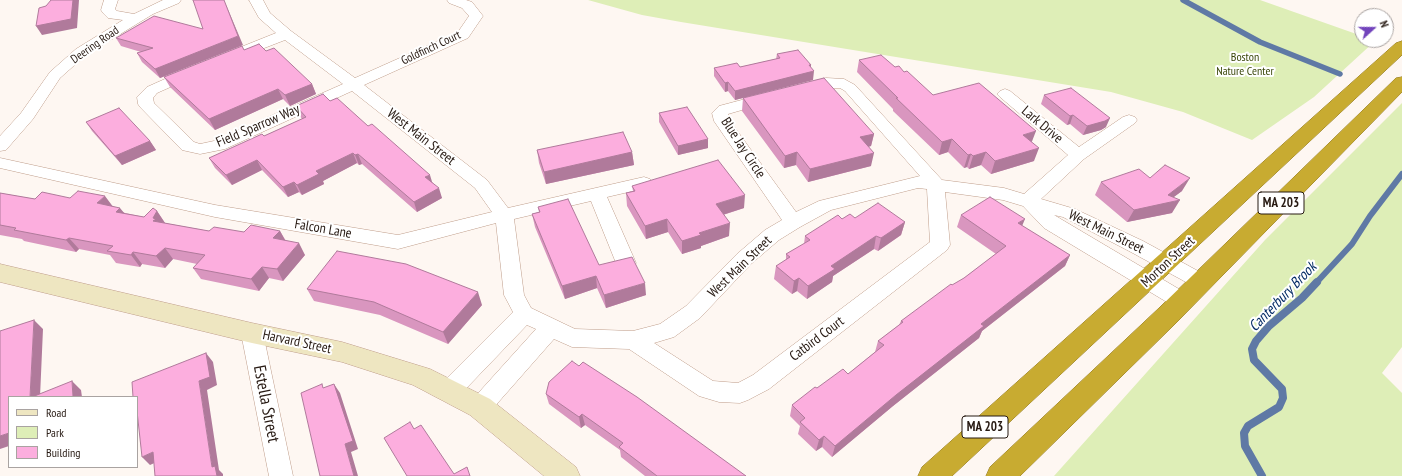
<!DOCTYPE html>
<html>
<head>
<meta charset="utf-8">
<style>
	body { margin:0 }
	#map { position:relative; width:1402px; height:476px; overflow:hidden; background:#fef7f2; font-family:"PT Sans Narrow",sans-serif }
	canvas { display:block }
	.legend { position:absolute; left:8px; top:396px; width:130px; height:72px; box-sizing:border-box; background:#fff; border:1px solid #a9a3a1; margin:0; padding:5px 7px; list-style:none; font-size:12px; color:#271a13 }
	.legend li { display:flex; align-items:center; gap:8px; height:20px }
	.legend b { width:20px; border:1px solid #a9a3a1 }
	.north { position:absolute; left:1354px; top:8px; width:40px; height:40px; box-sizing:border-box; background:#fff; border:1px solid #a9a3a1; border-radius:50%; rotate:69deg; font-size:11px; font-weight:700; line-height:16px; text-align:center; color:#271a13 }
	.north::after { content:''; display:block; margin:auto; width:14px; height:18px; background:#7244bc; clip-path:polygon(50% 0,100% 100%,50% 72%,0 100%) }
</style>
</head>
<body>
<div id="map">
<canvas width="1402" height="476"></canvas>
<ul class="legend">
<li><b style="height:5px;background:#eee6c1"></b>Road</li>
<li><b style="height:11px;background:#deeeb7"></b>Park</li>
<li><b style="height:11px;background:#fcaede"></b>Building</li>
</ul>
<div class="north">N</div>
</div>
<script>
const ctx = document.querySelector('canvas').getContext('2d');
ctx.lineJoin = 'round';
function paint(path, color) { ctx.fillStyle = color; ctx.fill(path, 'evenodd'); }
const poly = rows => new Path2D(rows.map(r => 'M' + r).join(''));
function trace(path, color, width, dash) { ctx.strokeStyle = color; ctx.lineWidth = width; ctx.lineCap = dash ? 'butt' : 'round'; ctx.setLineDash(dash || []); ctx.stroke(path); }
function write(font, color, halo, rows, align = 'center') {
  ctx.font = font + ' "PT Sans Narrow",sans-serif'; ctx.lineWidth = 4; ctx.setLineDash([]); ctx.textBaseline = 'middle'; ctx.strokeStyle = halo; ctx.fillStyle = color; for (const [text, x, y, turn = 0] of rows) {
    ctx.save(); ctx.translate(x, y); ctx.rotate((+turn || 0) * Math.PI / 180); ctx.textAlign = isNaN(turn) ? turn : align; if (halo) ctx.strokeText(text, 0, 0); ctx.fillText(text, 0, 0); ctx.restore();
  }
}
paint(poly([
	[588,0,1260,0,1362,36,1362,40,1375,41,1314,97,1252,140,1183,112,1111,92,681,22,642,15],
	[1402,103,1402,347,1382,373,1402,393,1402,476,1054,476,1265,240]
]), '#deeeb7');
trace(poly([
	[1183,0,1260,42,1340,74]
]), '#5f79a5', 5.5);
trace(poly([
	[1316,283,1352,244,1370,216,1402,174]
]), '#5f79a5', 6);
trace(poly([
	[1262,476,1245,446,1244,433,1248,426,1279,407,1283,398,1282,389,1254,360,1252,349,1256,341,1269,326,1302,298,1317,282]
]), '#5f79a5', 8);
const street = poly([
	[104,0,118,0,115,9,117,11,134,14,163,0,181,0,179,3,153,14,86,55,60,78,33,119,6,150,0,151,0,136,21,113,50,72,76,49,123,20,108,18,103,13,101,10,104,0],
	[249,0,263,0,270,13,291,31,355,78,458,32,469,16,462,8,449,3,447,0,466,0,472,2,483,16,468,38,364,85,487,180,508,208,644,177,650,179,653,183,650,187,607,197,636,263,633,268,626,270,619,268,616,263,591,201,514,219,524,295,531,308,575,329,633,331,660,324,686,306,737,254,765,230,782,220,714,121,712,113,719,106,768,93,773,95,776,98,773,101,728,114,730,121,796,212,819,201,920,176,845,91,840,88,826,88,803,94,798,92,795,89,798,86,826,78,844,79,855,85,942,180,1004,188,1024,194,1068,155,1000,97,997,94,1000,91,1005,89,1010,91,1079,147,1123,117,1129,115,1135,117,1137,120,1135,123,1084,159,1041,199,1075,209,1143,241,1209,277,1212,282,1209,287,1202,290,1195,287,1129,251,1063,217,1054,215,1189,295,1192,301,1189,307,1182,309,1175,307,1044,228,1023,206,1003,200,945,192,950,245,947,250,769,389,748,400,740,403,719,402,699,396,629,349,572,347,554,339,488,414,480,417,472,414,468,407,472,400,536,329,527,325,457,398,449,401,441,398,438,391,441,384,513,312,504,295,496,223,398,249,215,217,0,168,0,158,215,205,398,235,492,212,475,188,352,91,225,149,200,154,182,150,140,107,138,104,137,97,147,87,185,70,190,69,195,70,197,73,195,76,157,93,153,98,154,103,194,142,200,144,214,141,343,84,285,40,236,59,231,60,226,59,224,56,226,53,276,33,259,18,249,0],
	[918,188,927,189,930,242,753,375,738,383,713,381,654,343,674,337,700,318,751,264,779,240,800,227,831,210,918,188],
	[252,324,260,327,263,333,293,476,269,476,241,333,244,327,252,324]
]);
const secondary = poly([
	[0,264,252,323,342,342,430,369,490,399,576,467,580,476,544,476,470,415,413,385,342,362,252,343,0,282,0,264]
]);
const highway = poly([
	[1402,41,1402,55,952,476,918,476,922,467,1396,43,1402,41],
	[1402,77,1402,92,1177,322,1020,476,986,476,990,467,1159,308,1396,78,1402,77]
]);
trace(street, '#bf9d8a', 1);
trace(secondary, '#bf9d8a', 1);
trace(highway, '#907826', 1);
paint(street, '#fff');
paint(secondary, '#eee6c1');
paint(highway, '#c8ab31');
paint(poly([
	[116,38,243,45,160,78,142,62,137,53,141,52,121,46],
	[244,50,266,51,312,84,316,94,290,106,283,99,215,130,170,87,164,77],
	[777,54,811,68,813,80,735,100,728,91,725,92,714,76,714,68,740,67,776,59],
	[859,60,895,67,904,72,933,95,1032,142,1034,161,991,174,981,165,969,169,967,167,964,168,948,152,939,155,893,111,893,109,857,72],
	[1044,95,1106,127,1101,130,1083,135,1070,124,1067,125,1041,104],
	[743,98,874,134,871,146,868,147,871,166,808,182,796,165,784,168,742,111],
	[330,101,432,182,442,198,417,212,362,164,359,165,357,163,323,181,324,184,302,195,299,192,288,197,262,170,232,185,215,168,209,158,264,136,302,119,300,116,296,106],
	[659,113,708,139,708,148,678,155,659,122],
	[86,122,150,141,156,150,122,165,92,131],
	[537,150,632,152,634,165,546,184,539,163],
	[1150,178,1182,191,1173,197,1172,213,1127,222,1095,195,1101,182],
	[632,186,744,208,723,215,729,236,701,246,701,248,682,254,668,232,646,239,627,206,626,193,633,191],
	[0,193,35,199,113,206,125,213,144,217,157,211,165,223,209,231,244,232,280,231,286,241,305,255,283,281,269,278,259,291,201,279,193,268,197,264,173,259,165,268,142,264,140,267,116,263,110,255,79,249,76,252,24,241,22,239,0,235],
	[538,207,599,265,646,295,606,308,597,288,565,299,535,227,532,214,539,212],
	[961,215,1022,226,1070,255,1065,266,982,331,979,338,893,406,832,457,822,447,816,451,798,434,800,426,790,416,792,405,817,388,848,374,875,352,878,341,899,325,901,321,964,278,996,254,957,227],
	[855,218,905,222,901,235,878,251,874,249,833,276,832,282,807,299,797,291,792,294,774,279,776,266,786,260,786,254,804,244,805,236,842,219],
	[307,289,482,305,448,344,380,315,314,301],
	[579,366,746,476,645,476,621,457,620,450,585,425,581,428,549,404,546,394]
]), '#d996bf');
paint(poly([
	[73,0,79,0,77,28,42,35,36,26],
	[224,0,243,45,160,78,155,69,238,36],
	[809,65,811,65,811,72,814,71,813,80,735,100,735,91],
	[728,82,728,91,725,92,725,83],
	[312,84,316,94,290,106,285,95],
	[278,89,283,99,215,130,209,119],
	[1073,115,1070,124,1067,125,1070,116],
	[1110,118,1106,127,1101,130,1083,135,1087,126],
	[1036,131,1031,144,1023,135],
	[874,134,871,146,858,150,860,137],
	[708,139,708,148,678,155,678,146],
	[952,139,948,152,939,155,942,142],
	[150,141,156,150,122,165,115,156],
	[1039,148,1034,161,991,174,995,161],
	[632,152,634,165,546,184,544,172],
	[797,152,796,165,784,168,785,156],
	[986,152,981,165,969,169,973,156],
	[353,153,357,163,323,181,324,184,302,195,297,185,316,171],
	[874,153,871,166,808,182,810,169],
	[358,154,362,164,359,165,355,155],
	[971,154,967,167,964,168,968,155],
	[257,160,262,170,232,185,226,175],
	[430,175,433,185,425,177],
	[1190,178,1182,191,1166,203,1180,200,1172,213,1127,222,1134,210,1168,195],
	[294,182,299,192,288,197,283,187],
	[439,188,442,198,417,212,414,202],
	[745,195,744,208,716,217,716,204],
	[105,196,114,208,97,203],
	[120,208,129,219,116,212],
	[157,211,165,223,162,228,153,221,153,218],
	[667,219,668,232,646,239,645,226],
	[1025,219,1020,231,1018,223],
	[905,222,901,235,878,251,881,238],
	[730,223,729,236,701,246,701,248,682,254,682,241,699,233],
	[280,231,286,242,273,238],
	[876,236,874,249,833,276,832,282,807,299,808,286,831,266],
	[69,238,79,249,76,252,66,240],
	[299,243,305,255,283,281,277,269],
	[165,248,173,259,165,268,156,256],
	[133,252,142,264,140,267,131,255],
	[1070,255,1065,266,982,331,979,338,893,406,832,457,835,446,981,324],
	[262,267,269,278,259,291,251,279],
	[596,276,597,288,565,299,562,286],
	[799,278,797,291,792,294,794,281],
	[645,283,646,295,606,308,604,295],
	[478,292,482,305,448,344,443,332],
	[34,320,43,329,40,397,30,397],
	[206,353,213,362,217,385,207,390,219,470,223,474,223,476,217,476,212,467,199,381],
	[72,381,81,390,82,397,73,397],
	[334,384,340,393,358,449,351,452,358,476,354,476,345,444],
	[582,414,585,425,581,428,579,417],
	[9,433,9,446,0,449,0,436],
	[824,436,822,447,816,451,819,440],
	[153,452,161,460,150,465,142,457]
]), '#b07a9b');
const building = poly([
	[51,0,73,0,71,19,36,26,39,8,46,6,51,0],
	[193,0,224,0,238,36,155,69,137,53,153,48,116,38,154,16,203,29,193,0],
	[259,44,266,51,274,48,312,84,285,95,278,89,209,119,164,77,242,46,244,50,259,44],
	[798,50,811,65,809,65,814,71,735,91,728,82,725,83,714,68,737,63,740,67,780,58,777,54,798,50],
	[881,55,895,67,899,66,904,72,907,71,933,95,979,83,1036,131,1023,135,1039,148,995,161,986,152,973,156,971,154,968,155,952,139,942,142,896,98,898,98,859,60,881,55],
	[824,78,874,134,860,137,874,153,810,169,797,152,785,156,743,98,824,78],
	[1071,88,1110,118,1105,121,1087,126,1073,115,1070,116,1044,95,1071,88],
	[323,94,330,101,337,98,368,126,372,124,430,175,425,177,439,188,414,202,358,154,355,155,353,153,316,171,319,174,297,185,294,182,283,187,257,160,226,175,209,158,262,134,264,136,306,117,296,106,323,94],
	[687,107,708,139,678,146,659,113,687,107],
	[119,108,150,141,115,156,86,122,119,108],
	[623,132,632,152,544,172,537,150,623,132],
	[718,160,745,195,716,204,730,223,699,233,701,235,682,241,667,219,645,226,626,193,635,191,632,186,718,160],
	[1165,165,1190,178,1168,195,1180,200,1134,210,1101,182,1139,169,1150,178,1165,165],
	[78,191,105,196,97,203,120,208,116,212,144,217,153,208,157,211,153,218,156,219,153,221,209,231,214,227,244,232,251,225,280,231,273,238,299,243,277,269,262,267,251,279,193,268,205,255,165,248,156,256,133,252,131,255,107,251,113,246,69,238,66,240,14,230,16,228,0,225,0,193,35,199,42,192,70,198,78,191],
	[990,197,1025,219,1018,223,1070,255,981,324,984,326,896,395,835,446,824,436,819,440,800,422,805,418,792,405,815,387,817,388,843,369,848,374,884,345,878,341,903,322,901,321,951,284,952,285,964,278,1006,246,961,215,990,197],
	[568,199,599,265,632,257,645,283,604,295,596,276,562,286,532,214,540,212,538,207,568,199],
	[878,203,905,222,881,238,876,236,831,266,835,269,808,286,799,278,794,281,776,266,790,257,786,254,810,240,805,236,838,215,842,219,850,214,855,218,878,203],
	[337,251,406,264,478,292,443,332,374,302,307,289,337,251],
	[34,320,30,397,9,397,9,433,0,436,0,331,34,320],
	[206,353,210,377,199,381,212,467,215,466,217,476,155,476,153,452,142,457,137,411,137,397,133,397,132,382,206,353],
	[572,361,579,366,583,362,637,397,746,476,657,476,619,447,623,443,582,414,579,417,546,394,549,382,572,361],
	[72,381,73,397,32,397,72,381],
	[322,384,323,388,334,384,353,441,345,444,354,476,320,476,301,393,322,384],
	[410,422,414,429,421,425,454,474,467,467,470,476,407,476,384,438,410,422]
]);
paint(building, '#fcaede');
trace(building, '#b07a9b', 1);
write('12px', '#271a13', '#fff', [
	["Deering Road",95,45,-35],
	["Goldfinch Court",431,48,-25]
]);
write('12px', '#3a4709', '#fff', [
	["Boston",1245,58],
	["Nature Center",1245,72]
]);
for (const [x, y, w] of [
	[1281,203,46],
	[985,427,46]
]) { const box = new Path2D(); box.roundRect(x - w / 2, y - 11, w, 22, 3); ctx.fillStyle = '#fff'; ctx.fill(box); trace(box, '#271a13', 1); }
write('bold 13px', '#271a13', null, [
	["MA 203",1281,203],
	["MA 203",985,427]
]);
write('14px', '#271a13', '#fff', [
	["Lark Drive",1042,125,40],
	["Field Sparrow Way",258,126,-23],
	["West Main Street",421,137,38],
	["Blue Jay Circle",743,148,57],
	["Falcon Lane",323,229,10],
	["West Main Street",1106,232,26],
	["Morton Street",1168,262,-43],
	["West Main Street",740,267,-44],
	["Catbird Court",817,339,-37],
	["Harvard Street",297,342,12]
]);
write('italic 15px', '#032a64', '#fff', [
	["Canterbury Brook",1283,297,-46]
]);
write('17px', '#271a13', '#fff', [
	["Estella Street",266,404,79]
]);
</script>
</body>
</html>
